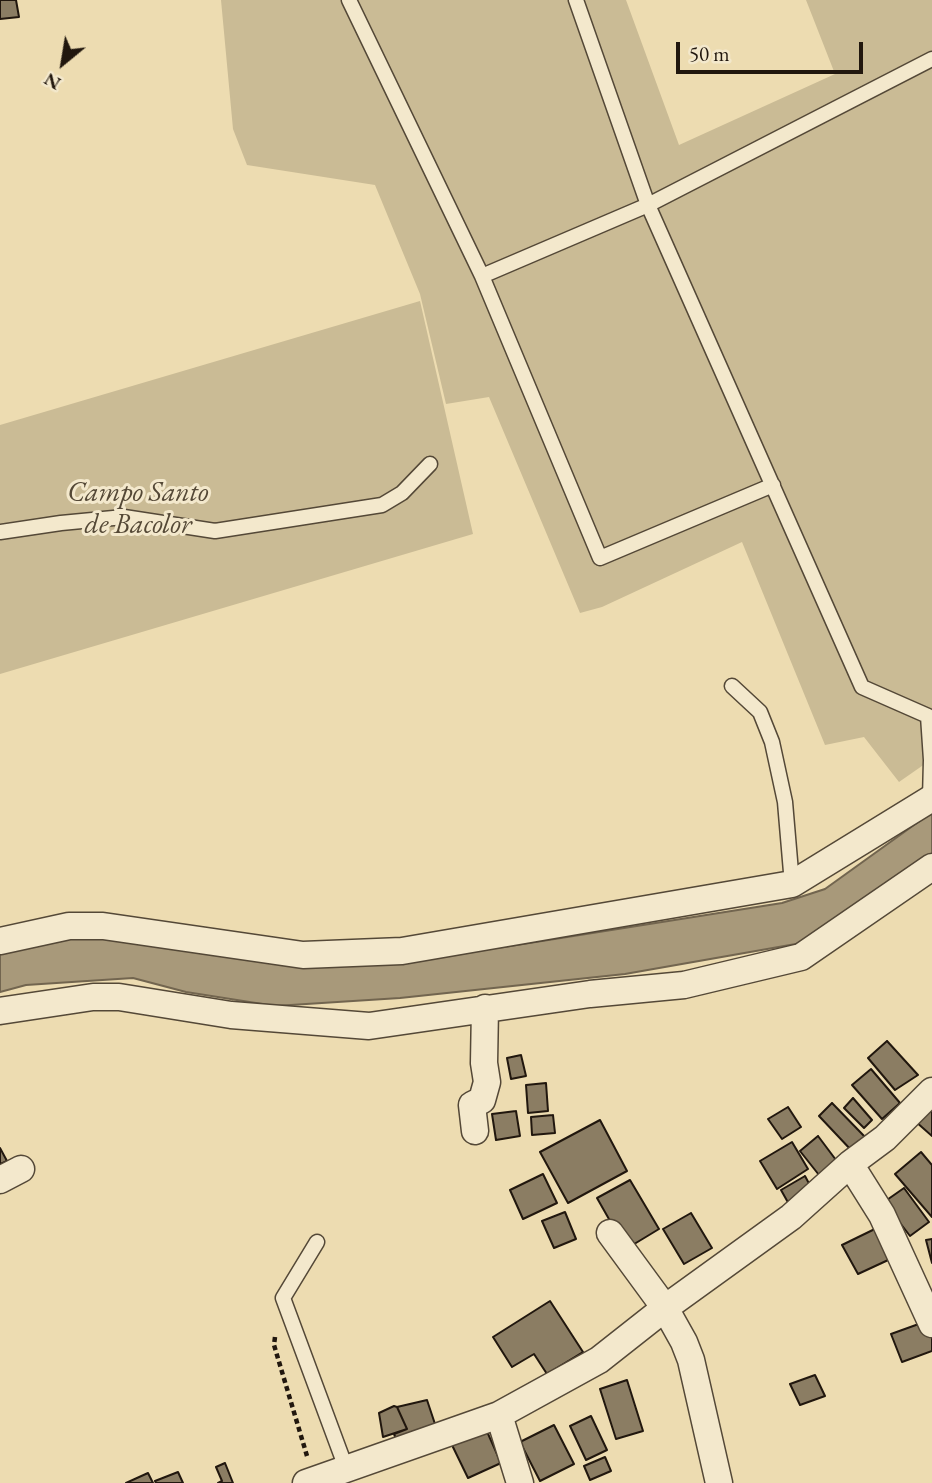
<!DOCTYPE html>
<html>
<head>
<meta charset="utf-8">
<style>
	body { margin:0 }
	#map { position:relative; width:932px; height:1483px; overflow:hidden; background:#eddcb1; font-family:"EB Garamond",serif }
	canvas { display:block }
	.north { position:absolute; left:28px; top:28px; width:70px; height:70px; -webkit-text-stroke:5px #f3e8cc; paint-order:stroke; rotate:210deg; font-size:19px; font-weight:700; line-height:28px; text-align:center; color:#21170e }
	.north::after { content:''; display:block; margin:auto; width:24px; height:32px; background:#21170e; clip-path:polygon(50% 0,100% 100%,50% 72%,0 100%) }
	.scale { position:absolute; left:676px; top:42px; width:187px; height:32px; box-sizing:border-box; border:4px solid #21170e; border-top:0; padding-left:9px; font-size:21px; line-height:24px; white-space:nowrap; color:#21170e; -webkit-text-stroke:5px #f3e8cc; paint-order:stroke }
</style>
</head>
<body>
<div id="map">
<canvas width="932" height="1483"></canvas>
<div class="north">N</div>
<div class="scale">50 m</div>
</div>
<script>
const ctx = document.querySelector('canvas').getContext('2d');
ctx.lineJoin = 'round';
function paint(path, color) { ctx.fillStyle = color; ctx.fill(path, 'evenodd'); }
const poly = rows => new Path2D(rows.map(r => 'M' + r).join(''));
function trace(path, color, width, dash) { ctx.strokeStyle = color; ctx.lineWidth = width; ctx.lineCap = dash ? 'butt' : 'round'; ctx.setLineDash(dash || []); ctx.stroke(path); }
function write(font, color, halo, rows, align = 'center') {
  ctx.font = font + ' "EB Garamond",serif'; ctx.lineWidth = 6; ctx.setLineDash([]); ctx.textBaseline = 'middle'; ctx.strokeStyle = halo; ctx.fillStyle = color; for (const [text, x, y, turn = 0] of rows) {
    ctx.save(); ctx.translate(x, y); ctx.rotate((+turn || 0) * Math.PI / 180); ctx.textAlign = isNaN(turn) ? turn : align; if (halo) ctx.strokeText(text, 0, 0); ctx.fillText(text, 0, 0); ctx.restore();
  }
}
paint(poly([
	[221,0,626,0,679,145,835,74,806,0,932,0,932,759,899,782,864,737,825,745,742,542,602,607,580,613,489,397,446,404,420,294,375,185,247,165,233,129],
	[420,301,473,534,0,674,0,425]
]), '#cabb95');
const water = poly([
	[932,812,932,856,807,942,625,974,400,998,275,1006,186,992,133,978,26,985,0,992,0,951,54,938,123,938,390,958,504,947,782,903,825,889,932,812]
]);
paint(water, '#a8997a');
trace(water, '#72654f', 2);
const building = poly([
	[0,0,16,0,19,17,0,19,0,0],
	[887,1041,918,1075,895,1090,868,1058,887,1041],
	[521,1055,526,1076,511,1079,507,1058,521,1055],
	[871,1069,900,1103,882,1119,852,1085,871,1069],
	[546,1083,548,1111,528,1113,526,1085,546,1083],
	[853,1098,872,1120,864,1128,844,1108,853,1098],
	[932,1102,932,1136,915,1121,932,1102],
	[832,1103,866,1138,852,1151,819,1116,832,1103],
	[788,1107,801,1127,782,1139,768,1119,788,1107],
	[516,1111,520,1136,496,1140,492,1114,516,1111],
	[553,1115,555,1133,532,1135,531,1117,553,1115],
	[600,1120,627,1171,568,1203,540,1152,600,1120],
	[818,1136,836,1160,819,1175,800,1151,818,1136],
	[792,1142,808,1169,777,1189,760,1161,792,1142],
	[0,1148,7,1161,0,1164,0,1148],
	[921,1152,932,1165,932,1217,895,1174,921,1152],
	[543,1174,557,1203,523,1219,510,1190,543,1174],
	[805,1176,813,1191,790,1206,781,1190,805,1176],
	[630,1180,659,1229,626,1249,597,1198,630,1180],
	[904,1188,929,1222,910,1236,884,1202,904,1188],
	[565,1212,576,1239,554,1248,542,1221,565,1212],
	[691,1213,712,1248,684,1264,663,1229,691,1213],
	[883,1225,899,1255,858,1274,842,1245,883,1225],
	[932,1239,932,1263,926,1240,932,1239],
	[550,1301,583,1352,547,1374,534,1354,512,1367,493,1337,550,1301],
	[927,1321,932,1332,932,1351,902,1362,891,1334,927,1321],
	[815,1375,825,1396,800,1405,790,1384,815,1375],
	[627,1380,643,1431,616,1439,600,1389,627,1380],
	[427,1400,438,1433,399,1446,394,1434,407,1429,397,1407,427,1400],
	[394,1406,397,1407,407,1429,383,1437,379,1413,394,1406],
	[591,1416,607,1450,586,1460,570,1426,591,1416],
	[554,1425,574,1464,540,1481,520,1442,554,1425],
	[485,1427,501,1463,468,1478,451,1443,485,1427],
	[605,1457,611,1471,590,1480,584,1466,605,1457],
	[225,1463,233,1483,218,1483,222,1481,216,1467,225,1463],
	[178,1472,183,1483,156,1483,155,1481,178,1472],
	[148,1473,153,1483,126,1483,148,1473]
]);
paint(building, '#8b7d63');
trace(building, '#21170e', 2);
const service = poly([
	[349,0,482,276,600,558,773,485],
	[576,0,648,205,862,687,928,716],
	[482,276,648,205,932,59],
	[0,532,61,523,124,517,215,531,382,505,402,493,430,464],
	[732,686,760,712,772,742,785,802,792,884],
	[928,716,931,760,930,799],
	[317,1242,283,1298,346,1468]
]);
const minor = poly([
	[0,941,69,926,103,926,303,955,402,951,792,884,932,798],
	[0,1011,93,997,119,997,231,1015,369,1026,590,994,684,985,801,957,932,867],
	[475,1131,472,1105,482,1100,487,1082,484,1063,485,1008],
	[850,1164,882,1215,932,1324],
	[0,1180,21,1169],
	[610,1233,665,1308,684,1342,691,1360,719,1483],
	[499,1415,520,1483],
	[306,1483,499,1415,599,1360,665,1308,791,1217,850,1164,885,1138,932,1091]
]);
trace(service, '#544837', 17);
trace(minor, '#544837', 29);
trace(poly([
	[275,1337,274,1345,307,1456]
]), '#21170e', 4.5, [5, 3.5]);
trace(service, '#f3e8cc', 14);
trace(minor, '#f3e8cc', 26);
write('italic 28px', '#544836', '#f3e8cc', [
	["Campo Santo",138,493],
	["de Bacolor",138,525]
]);
</script>
</body>
</html>
